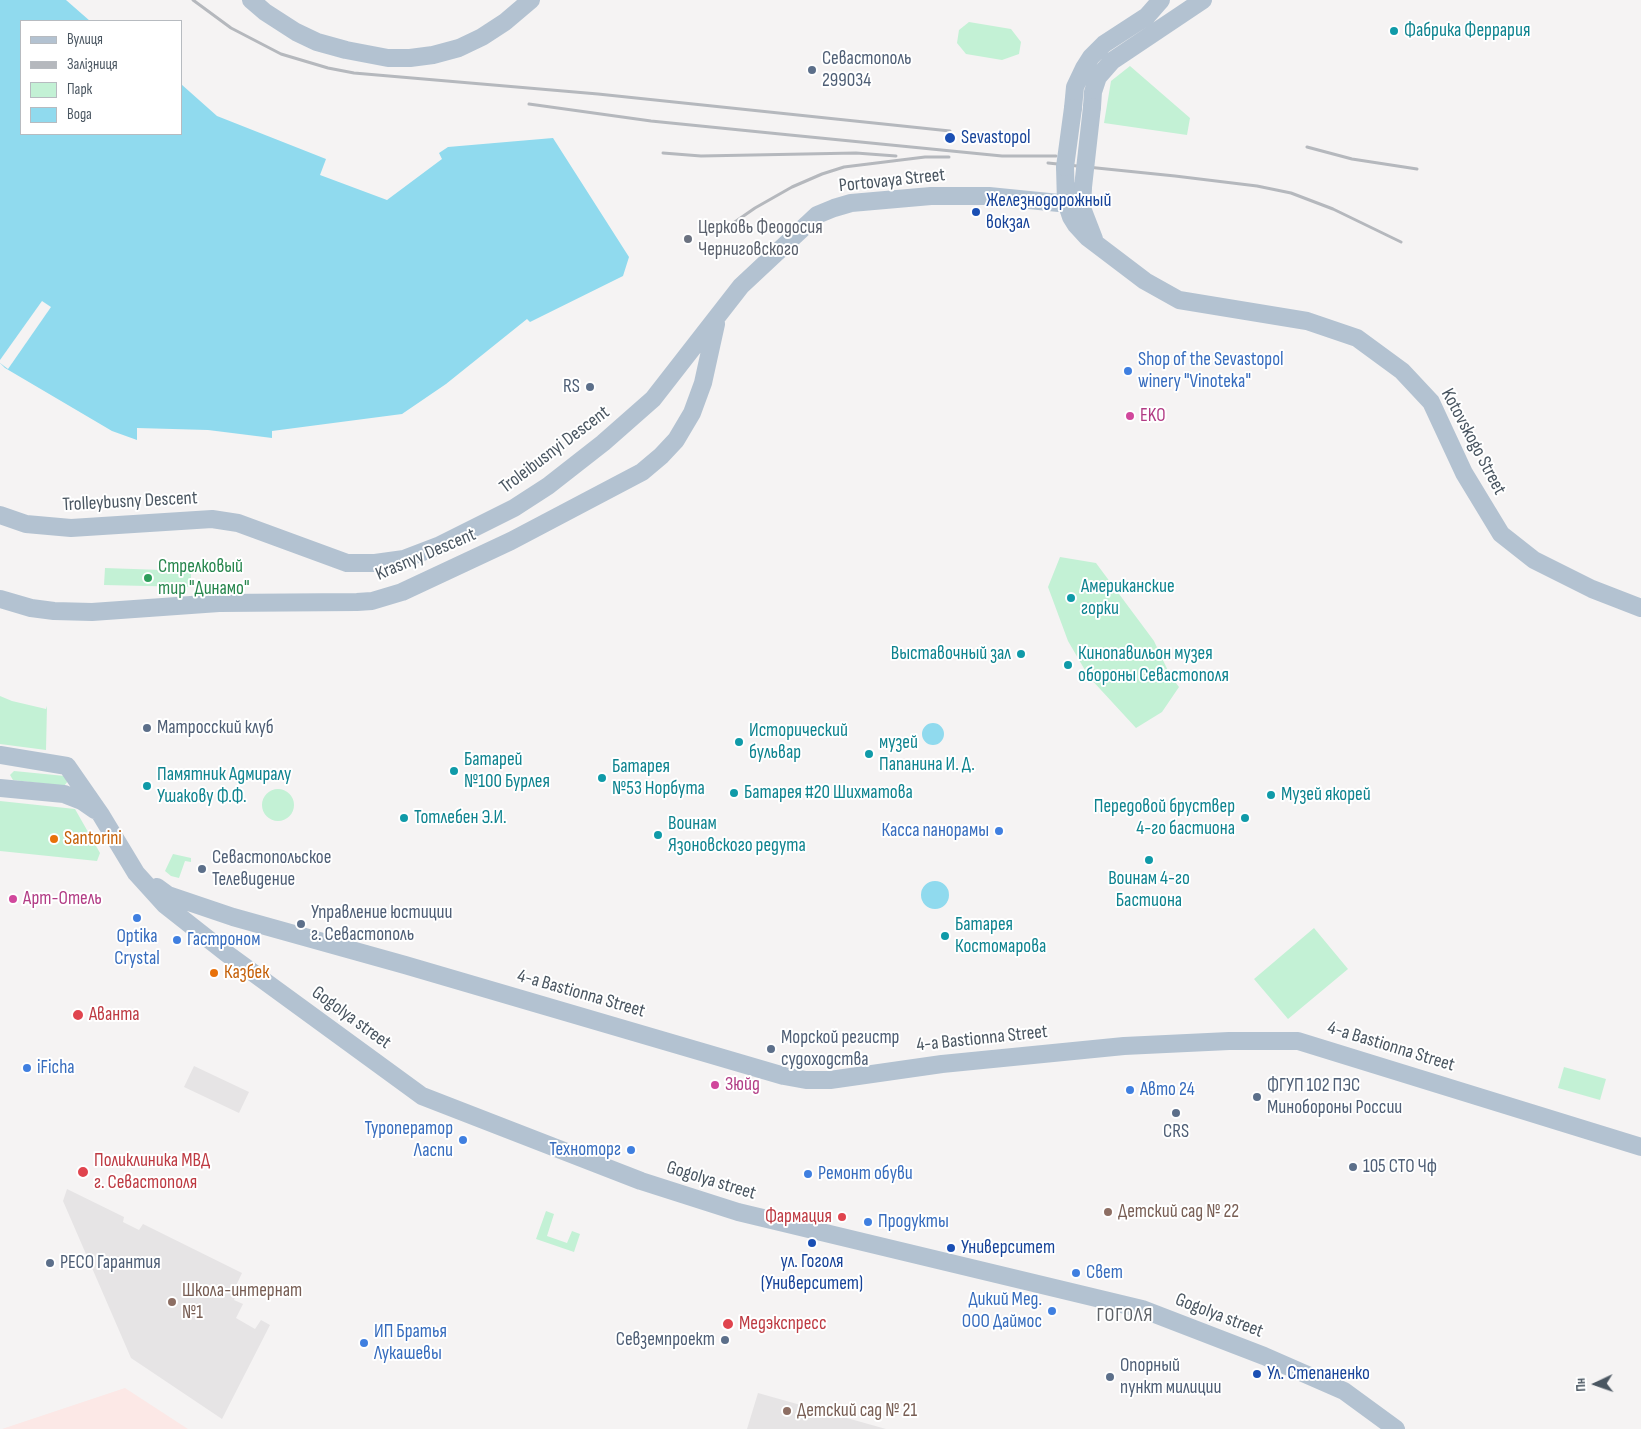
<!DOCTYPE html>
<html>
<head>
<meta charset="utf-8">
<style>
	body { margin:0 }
	#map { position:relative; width:1641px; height:1429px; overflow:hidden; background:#f5f3f3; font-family:"Sofia Sans Condensed",sans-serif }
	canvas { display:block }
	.legend { position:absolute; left:20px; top:20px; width:162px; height:115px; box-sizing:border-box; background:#fff; border:1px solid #b7bbc0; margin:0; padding:6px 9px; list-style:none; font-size:15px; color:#4a5661 }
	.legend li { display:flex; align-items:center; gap:10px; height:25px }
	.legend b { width:25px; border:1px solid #b7bbc0 }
	.north { position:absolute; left:1571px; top:1359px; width:50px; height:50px; -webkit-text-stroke:4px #fff; paint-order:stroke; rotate:267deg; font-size:14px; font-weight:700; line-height:20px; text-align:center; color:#4a5661 }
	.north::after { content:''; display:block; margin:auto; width:18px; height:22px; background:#4a5661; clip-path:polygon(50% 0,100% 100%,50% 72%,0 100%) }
</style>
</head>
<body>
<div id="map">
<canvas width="1641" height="1429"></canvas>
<ul class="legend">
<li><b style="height:6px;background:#b3c2d1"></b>Вулиця</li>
<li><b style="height:6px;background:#b5b8bd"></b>Залізниця</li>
<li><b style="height:14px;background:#c3f1d5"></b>Парк</li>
<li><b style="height:14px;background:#90daee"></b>Вода</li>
</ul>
<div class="north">Пн</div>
</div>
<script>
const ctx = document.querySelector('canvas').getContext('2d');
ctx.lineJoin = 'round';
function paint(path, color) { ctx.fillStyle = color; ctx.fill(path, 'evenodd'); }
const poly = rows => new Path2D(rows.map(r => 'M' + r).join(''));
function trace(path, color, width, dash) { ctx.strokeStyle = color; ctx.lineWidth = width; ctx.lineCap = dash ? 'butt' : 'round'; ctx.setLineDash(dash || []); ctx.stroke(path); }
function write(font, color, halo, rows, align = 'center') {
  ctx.font = font + ' "Sofia Sans Condensed",sans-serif'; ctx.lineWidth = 4; ctx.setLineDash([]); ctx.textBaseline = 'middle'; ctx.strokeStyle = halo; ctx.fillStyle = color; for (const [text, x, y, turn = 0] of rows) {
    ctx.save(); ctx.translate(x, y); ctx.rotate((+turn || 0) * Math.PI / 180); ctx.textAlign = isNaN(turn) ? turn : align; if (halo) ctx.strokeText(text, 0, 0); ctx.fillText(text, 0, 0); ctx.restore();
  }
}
paint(poly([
	[194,1066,249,1092,239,1113,184,1087],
	[67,1189,124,1217,123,1222,139,1230,143,1224,242,1273,233,1292,236,1294,234,1300,243,1304,236,1318,255,1329,261,1320,270,1325,222,1419,131,1358,63,1201],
	[758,1393,886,1429,747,1429]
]), '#e6e4e5');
paint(poly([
	[125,1388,188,1429,2,1429]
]), '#fce8e6');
paint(poly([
	[969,22,1011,29,1021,42,1019,54,1002,60,966,54,957,43,959,30],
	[1130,66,1190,118,1187,135,1104,123,1111,81],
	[1060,557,1096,563,1154,641,1170,675,1179,687,1162,712,1136,728,1089,677,1068,641,1048,587],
	[105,568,191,571,191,587,104,585],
	[0,696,12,701,46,709,47,706,46,750,0,744],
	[14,771,65,776,68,781,64,786,13,780,10,775],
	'262 805a16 16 0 1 1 32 0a16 16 0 1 1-32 0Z',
	[0,801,75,809,100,853,97,861,0,851],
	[173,854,191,858,191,862,185,861,179,878,171,876,165,871],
	[1314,928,1348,969,1288,1019,1254,979],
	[1564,1067,1606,1079,1600,1100,1558,1088],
	[546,1211,554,1214,547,1236,567,1243,572,1231,580,1234,574,1252,536,1239]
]), '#c3f1d5');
paint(poly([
	[0,0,66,0,90,21,21,21,21,134,181,134,181,84,217,116,326,159,320,175,387,200,442,159,439,153,448,147,553,138,629,257,623,276,530,322,527,319,446,384,402,414,272,431,272,438,208,430,137,428,137,440,112,431,5,368,0,363],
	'922 734a11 11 0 1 1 22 0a11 11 0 1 1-22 0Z',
	'921 895a14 14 0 1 1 28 0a14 14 0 1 1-28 0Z'
]), '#90daee');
paint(poly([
	[42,301,51,307,8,369,0,363,0,360]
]), '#f5f3f3');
trace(poly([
	[251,0,265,12,296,32,317,42,346,50,388,58,410,58,433,55,459,48,482,37,505,22,531,0],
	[1092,107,1093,92,1098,77,1112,61,1203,0],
	[1073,108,1075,87,1084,68,1091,57,1104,44,1147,16,1161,0],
	[1065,167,1066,202,1071,217,1076,225,1087,237,1145,281,1179,300,1307,321,1357,338,1402,371,1431,402,1464,473,1501,534,1534,560,1592,589,1641,608],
	[1083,187,1082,208,1094,239],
	[0,515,26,524,71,528,212,519,238,523,347,563,375,563,404,559,438,546,514,508,548,486,603,443,653,399,741,286,817,215,834,208,851,203,931,196,989,196,1059,203,1066,202,1083,187],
	[0,599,31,608,54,611,92,612,219,603,357,602,372,601,402,592,511,541,642,472,661,456,676,440,692,413,703,383,716,324],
	[0,755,67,766,101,815,136,873,165,905,226,953,422,1096,641,1181,738,1212,1142,1309,1264,1356,1344,1391,1396,1429],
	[0,788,64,794,82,801,95,810],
	[157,887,168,895,233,917,405,965,784,1076,806,1080,830,1080,942,1064,1124,1046,1229,1041,1298,1041,1641,1147]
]), '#b3c2d1', 18);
trace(poly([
	[193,0,231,28,281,54,328,68,354,73,598,94,950,131],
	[529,104,651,121,790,135,1002,156,1056,156],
	[1307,147,1352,159,1417,169],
	[663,153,701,156,856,153,896,156],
	[1048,163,1175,176,1257,186,1291,193,1333,209,1401,242],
	[716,235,755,208,792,187,822,174,844,167,925,157,949,157]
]), '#b5b8bd', 3);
trace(poly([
	[1065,167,1073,108],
	[1083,187,1092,107]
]), '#b3c2d1', 18);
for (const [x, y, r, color] of [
	[1394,31,5,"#0f9aa8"],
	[812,70,5,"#5c6f8a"],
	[950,138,6,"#1a4fb4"],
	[976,212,5,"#1a4fb4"],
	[688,239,5,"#6b7280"],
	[1128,371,5,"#3f7fe0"],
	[590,387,5,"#5c6f8a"],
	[1130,416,5,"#d1479c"],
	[148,578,5,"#2e9e5b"],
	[1071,598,5,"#0f9aa8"],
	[1021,654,5,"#0f9aa8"],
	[1068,665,5,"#0f9aa8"],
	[147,728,5,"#5c6f8a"],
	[739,742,5,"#0f9aa8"],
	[869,754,5,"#0f9aa8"],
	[454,771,5,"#0f9aa8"],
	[602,778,5,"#0f9aa8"],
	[147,786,5,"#0f9aa8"],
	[734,793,5,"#0f9aa8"],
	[1271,795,5,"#0f9aa8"],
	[404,818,5,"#0f9aa8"],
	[1245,818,5,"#0f9aa8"],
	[999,831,5,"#3f7fe0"],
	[658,835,5,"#0f9aa8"],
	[54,839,5,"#e8710a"],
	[1149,860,5,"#0f9aa8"],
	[202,869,5,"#5c6f8a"],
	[13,899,5,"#d1479c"],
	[137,918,5,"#3f7fe0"],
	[301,924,5,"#5c6f8a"],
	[945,936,5,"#0f9aa8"],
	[177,940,5,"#3f7fe0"],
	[214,973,5,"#e8710a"],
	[78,1015,6,"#e0444e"],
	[771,1049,5,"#5c6f8a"],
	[27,1068,5,"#3f7fe0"],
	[715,1085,5,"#d1479c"],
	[1130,1090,5,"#3f7fe0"],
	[1257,1097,5,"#5c6f8a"],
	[1176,1113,5,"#5c6f8a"],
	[463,1140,5,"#3f7fe0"],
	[631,1150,5,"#3f7fe0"],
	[1353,1167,5,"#5c6f8a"],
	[83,1172,6,"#e0444e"],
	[808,1174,5,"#3f7fe0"],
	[1108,1212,5,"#8d6e63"],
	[842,1217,5,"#e0444e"],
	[868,1222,5,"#3f7fe0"],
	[812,1243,5,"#1a4fb4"],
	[951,1248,5,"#1a4fb4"],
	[50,1263,5,"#5c6f8a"],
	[1076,1273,5,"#3f7fe0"],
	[172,1302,5,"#8d6e63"],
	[1052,1311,5,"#3f7fe0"],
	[728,1324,6,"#e0444e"],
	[725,1340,5,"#5c6f8a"],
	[364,1343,5,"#3f7fe0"],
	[1257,1374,5,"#1a4fb4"],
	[1110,1377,5,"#5c6f8a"],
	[787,1411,5,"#8d6e63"]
]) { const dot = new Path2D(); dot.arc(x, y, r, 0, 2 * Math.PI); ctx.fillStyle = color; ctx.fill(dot); trace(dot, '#fff', 2); }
write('19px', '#0d838f', '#fff', [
	["Фабрика Феррария",1404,31],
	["Американские",1081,587],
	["горки",1081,609],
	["Выставочный зал",1011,654,"right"],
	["Кинопавильон музея",1078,654],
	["обороны Севастополя",1078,676],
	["Исторический",749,731],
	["бульвар",749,753],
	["музей",879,743],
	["Папанина И. Д.",879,765],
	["Батарей",464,760],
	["№100 Бурлея",464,782],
	["Батарея",612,767],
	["№53 Норбута",612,789],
	["Памятник Адмиралу",157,775],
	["Ушакову Ф.Ф.",157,797],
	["Батарея #20 Шихматова",744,793],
	["Музей якорей",1281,795],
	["Передовой бруствер",1235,807,"right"],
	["4-го бастиона",1235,829,"right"],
	["Тотлебен Э.И.",414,818],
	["Воинам",668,824],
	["Язоновского редута",668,846],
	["Воинам 4-го",1149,879,"center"],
	["Бастиона",1149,901,"center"],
	["Батарея",955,925],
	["Костомарова",955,947]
], 'left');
write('19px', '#4e5e75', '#fff', [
	["Севастополь",822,59],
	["299034",822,81],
	["RS",580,387,"right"],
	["Матросский клуб",157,728],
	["Севастопольское",212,858],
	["Телевидение",212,880],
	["Управление юстиции",311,913],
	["г. Севастополь",311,935],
	["Морской регистр",781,1038],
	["судоходства",781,1060],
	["ФГУП 102 ПЭС",1267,1086],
	["Минобороны России",1267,1108],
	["CRS",1176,1132,"center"],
	["105 СТО Чф",1363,1167],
	["РЕСО Гарантия",60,1263],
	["Севземпроект",715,1340,"right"],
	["Опорный",1120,1366],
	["пункт милиции",1120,1388]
], 'left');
write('19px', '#164399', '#fff', [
	["Sevastopol",961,138],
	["Железнодорожный",986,201],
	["вокзал",986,223],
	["Университет",961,1248],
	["ул. Гоголя",812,1262,"center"],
	["(Университет)",812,1284,"center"],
	["Ул. Степаненко",1267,1374]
], 'left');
write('19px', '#4a5661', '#fff', [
	["Portovaya Street",892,181,-6],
	["Kotovskogo Street",1473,442,62],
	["Troleibusnyi Descent",555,450,-37],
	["Trolleybusny Descent",130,502,-3],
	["Krasnyy Descent",426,555,-23],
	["4-a Bastionna Street",581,994,16],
	["Gogolya street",351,1018,36],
	["4-a Bastionna Street",982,1039,-6],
	["4-a Bastionna Street",1391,1047,17],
	["Gogolya street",711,1181,17],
	["Gogolya street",1219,1316,21]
]);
write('19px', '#5b616d', '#fff', [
	["Церковь Феодосия",698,228],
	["Черниговского",698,250]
], 'left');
write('19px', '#366cbe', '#fff', [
	["Shop of the Sevastopol",1138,360],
	["winery \"Vinoteka\"",1138,382],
	["Касса панорамы",989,831,"right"],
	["Optika",137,937,"center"],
	["Crystal",137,959,"center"],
	["Гастроном",187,940],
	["iFicha",37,1068],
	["Авто 24",1140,1090],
	["Туроператор",453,1129,"right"],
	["Ласпи",453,1151,"right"],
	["Техноторг",621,1150,"right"],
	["Ремонт обуви",818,1174],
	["Продукты",878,1222],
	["Свет",1086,1273],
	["Дикий Мед.",1042,1300,"right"],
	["ООО Даймос",1042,1322,"right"],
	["ИП Братья",374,1332],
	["Лукашевы",374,1354]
], 'left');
write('19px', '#b23c85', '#fff', [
	["EKO",1140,416],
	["Арт-Отель",23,899],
	["Зюйд",725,1085]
], 'left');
write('19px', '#27864d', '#fff', [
	["Стрелковый",158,567],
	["тир \"Динамо\"",158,589]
], 'left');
write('19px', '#c56008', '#fff', [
	["Santorini",64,839],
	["Казбек",224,973]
], 'left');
write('19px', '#be3a42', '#fff', [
	["Аванта",89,1015],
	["Поликлиника МВД",94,1161],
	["г. Севастополя",94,1183],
	["Фармация",832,1217,"right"],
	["Медэкспресс",739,1324]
], 'left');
write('19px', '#785e54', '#fff', [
	["Детский сад № 22",1118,1212],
	["Школа-интернат",182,1291],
	["№1",182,1313],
	["Детский сад № 21",797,1411]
], 'left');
ctx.letterSpacing = '1px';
write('20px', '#5f6368', '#fff', [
	["ГОГОЛЯ",1125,1316]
]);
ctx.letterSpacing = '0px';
</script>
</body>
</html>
